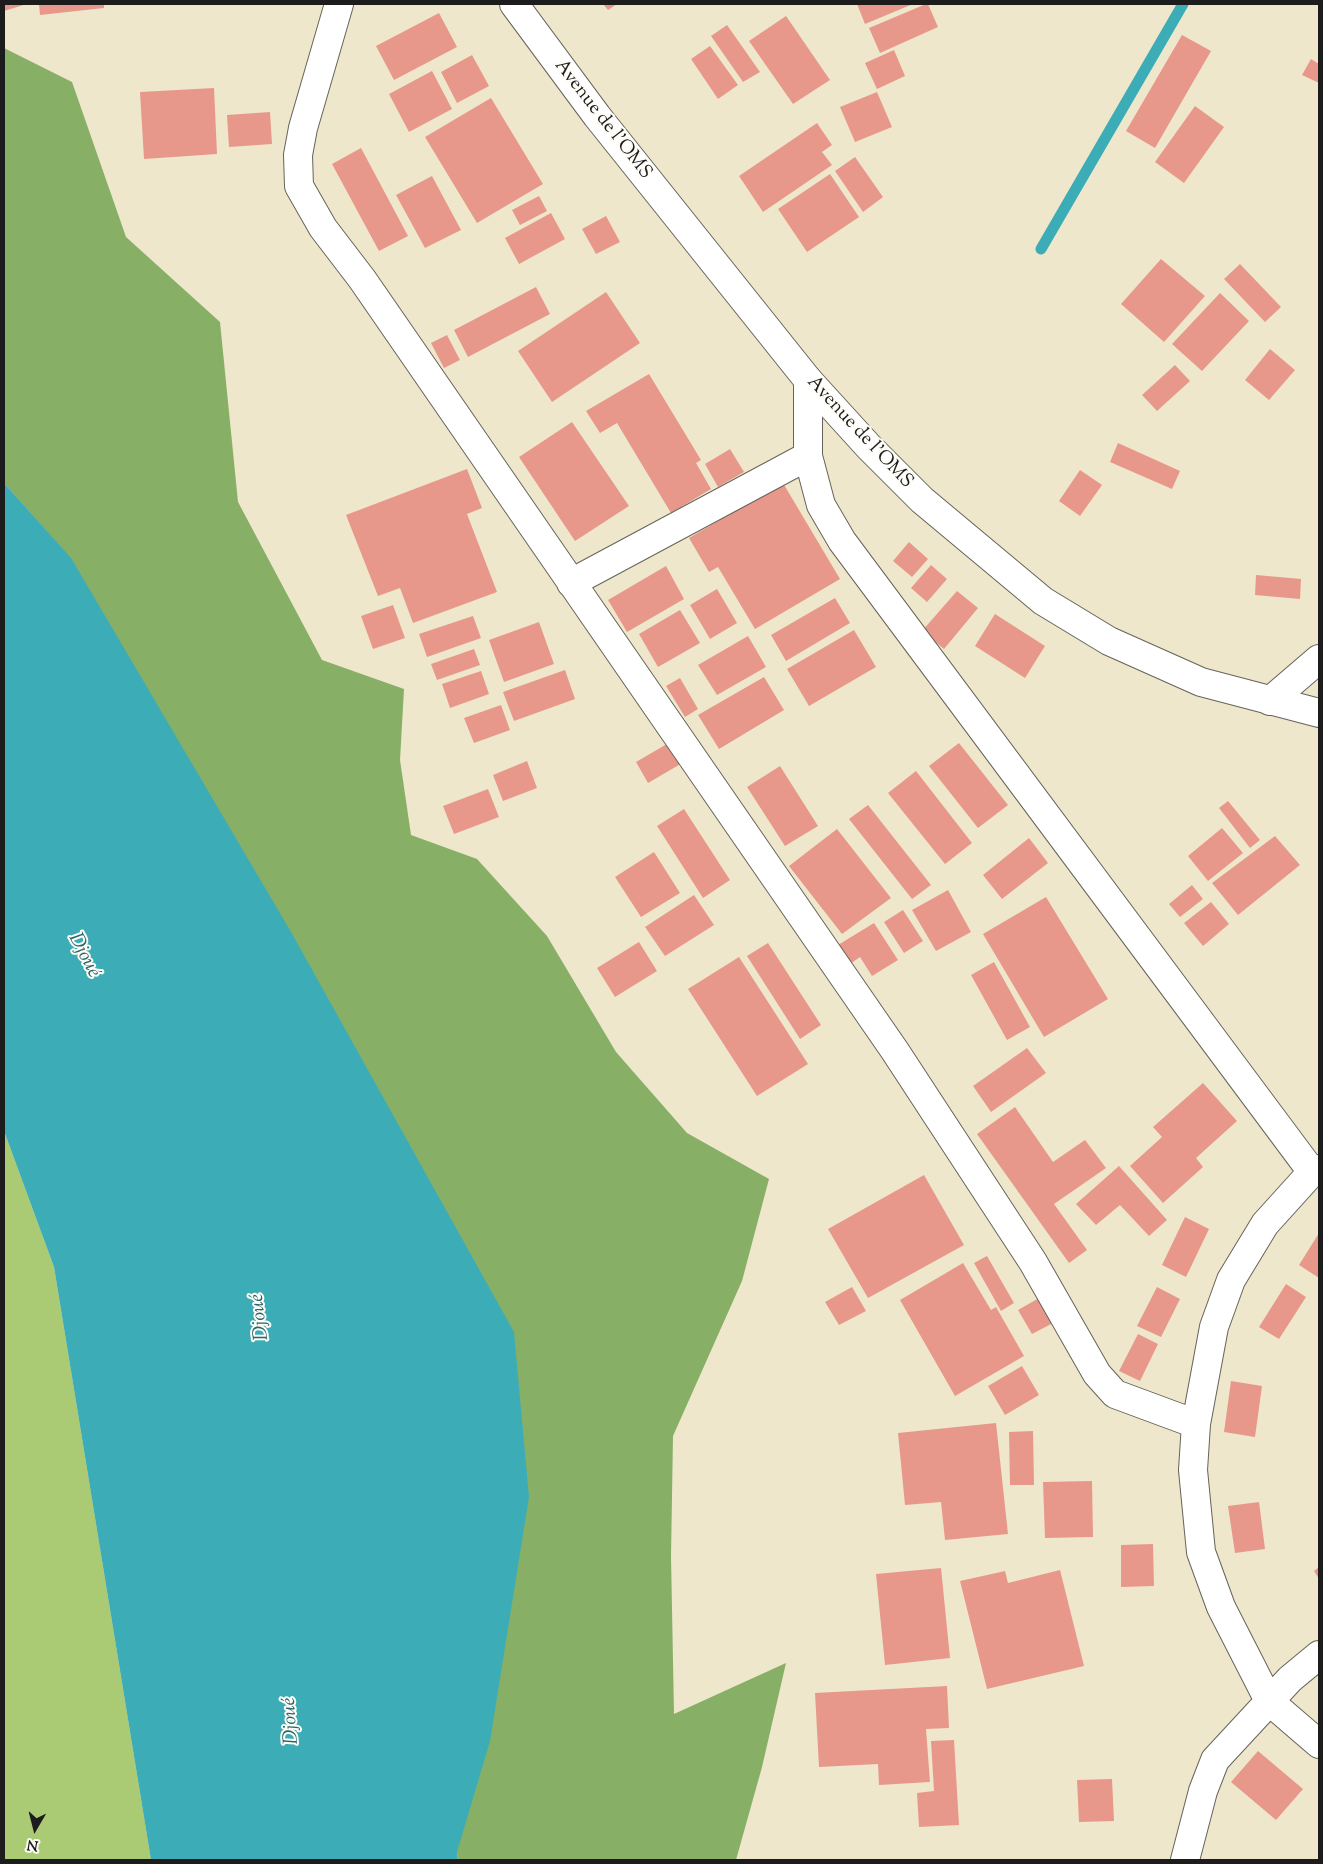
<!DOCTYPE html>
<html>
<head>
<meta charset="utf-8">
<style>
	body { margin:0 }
	#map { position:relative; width:1323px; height:1864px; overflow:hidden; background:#eee7cc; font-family:"Sorts Mill Goudy",serif }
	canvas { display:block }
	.frame { position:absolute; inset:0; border:5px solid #1c1c1c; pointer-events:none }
	.north { position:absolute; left:10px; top:1804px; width:50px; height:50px; -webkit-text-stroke:4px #fdfcf7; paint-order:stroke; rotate:188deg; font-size:14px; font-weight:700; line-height:20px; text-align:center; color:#1c1c1c }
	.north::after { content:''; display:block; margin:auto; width:18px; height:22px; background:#1c1c1c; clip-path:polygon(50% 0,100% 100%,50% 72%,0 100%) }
</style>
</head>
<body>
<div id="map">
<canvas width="1323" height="1864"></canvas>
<div class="frame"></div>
<div class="north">N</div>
</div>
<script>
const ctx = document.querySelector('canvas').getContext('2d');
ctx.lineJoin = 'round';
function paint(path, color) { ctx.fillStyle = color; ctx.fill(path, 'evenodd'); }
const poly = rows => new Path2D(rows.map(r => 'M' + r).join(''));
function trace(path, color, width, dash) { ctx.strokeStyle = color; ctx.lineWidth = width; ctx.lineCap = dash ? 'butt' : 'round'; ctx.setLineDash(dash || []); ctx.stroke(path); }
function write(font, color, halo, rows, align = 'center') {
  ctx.font = font + ' "Sorts Mill Goudy",serif'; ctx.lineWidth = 4; ctx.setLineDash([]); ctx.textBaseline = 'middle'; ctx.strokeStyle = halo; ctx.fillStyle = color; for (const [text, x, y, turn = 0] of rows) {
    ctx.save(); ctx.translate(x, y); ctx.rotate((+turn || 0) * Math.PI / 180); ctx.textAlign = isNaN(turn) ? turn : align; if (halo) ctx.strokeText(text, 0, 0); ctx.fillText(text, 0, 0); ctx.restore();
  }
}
paint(poly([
	[4,1131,54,1267,151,1860,4,1860]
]), '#aacb74');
paint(poly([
	[4,48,72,82,126,237,220,322,238,502,322,660,404,689,400,760,411,835,477,859,547,936,616,1052,687,1133,769,1179,742,1281,673,1436,671,1556,674,1714,786,1663,762,1767,736,1860,458,1860,457,1852,71,559,4,483]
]), '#87af66');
paint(poly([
	[4,483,71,558,291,932,514,1332,529,1497,490,1741,457,1852,458,1860,151,1860,54,1267,4,1131]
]), '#3cadb6');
trace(poly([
	[1041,249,1183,4]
]), '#3cadb6', 11);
paint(poly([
	[4,4,27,4,4,11],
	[39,4,104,4,104,8,40,15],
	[603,4,617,4,608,10],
	[857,4,913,4,865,24],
	[926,4,928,4,938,27,880,53,869,28],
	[439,13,457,47,394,80,376,46],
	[786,16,830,80,793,104,749,41],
	[727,25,760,72,743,82,711,36],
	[1182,35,1211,51,1155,148,1126,131],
	[710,46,738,85,718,99,691,59],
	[894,50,905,76,877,89,865,63],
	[472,55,489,86,457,103,441,72],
	[1311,59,1319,64,1319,83,1302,75],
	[432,71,452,109,409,132,389,94],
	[214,88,217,154,144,159,140,92],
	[877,92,892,127,855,142,840,107],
	[491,98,543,184,477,223,425,137],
	[1195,106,1224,127,1184,183,1155,162],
	[270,112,272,144,229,147,227,115],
	[817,123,832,145,822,152,832,165,763,212,739,176],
	[361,148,408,236,379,251,332,164],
	[855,157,883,197,863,212,835,171],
	[830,174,859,217,807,252,778,209],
	[432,176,461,230,425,248,396,195],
	[539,196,547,211,520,225,512,210],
	[551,213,565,239,519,264,505,238],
	[606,216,620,242,596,254,582,229],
	[1161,259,1205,296,1164,342,1121,304],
	[1240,264,1281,307,1265,322,1224,279],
	[536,287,550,314,468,357,454,330],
	[606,292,640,343,552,402,518,351],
	[1220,293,1249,321,1202,371,1172,344],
	[447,335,460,360,444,368,431,343],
	[1270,349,1295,370,1269,400,1245,380],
	[1175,365,1190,381,1157,411,1142,395],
	[649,374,701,460,696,463,711,489,671,513,617,423,600,433,586,411],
	[572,422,629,506,575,541,519,457],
	[1118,443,1180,471,1172,489,1110,462],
	[730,449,744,472,718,487,705,464],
	[467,469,482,508,467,514,497,592,413,623,400,588,378,596,346,515],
	[1080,470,1102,485,1080,516,1059,501],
	[783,483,840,579,755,629,718,567,709,572,689,538],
	[909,542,928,559,912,577,893,561],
	[931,565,947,579,927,602,911,588],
	[666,566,684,599,627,632,608,600],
	[1256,575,1301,579,1300,599,1255,595],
	[717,589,737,623,710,639,690,605],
	[957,591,978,608,944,649,922,631],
	[835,598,850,623,786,661,771,635],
	[393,605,405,638,373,649,361,616],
	[680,610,700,643,658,667,639,634],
	[995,614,1045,646,1025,678,975,646],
	[473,616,481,638,427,657,419,634],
	[539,622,554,664,504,682,489,640],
	[854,630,876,667,809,706,787,669],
	[748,636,766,667,717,695,698,665],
	[474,649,480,665,437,680,431,664],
	[565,670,575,699,514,721,503,692],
	[481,671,489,694,450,708,442,684],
	[764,677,784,710,719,749,698,715],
	[680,678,698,709,685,717,666,686],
	[501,705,510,730,474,743,464,718],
	[672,741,684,762,648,783,636,762],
	[959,743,1008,805,978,828,929,766],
	[527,761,537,788,503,801,493,775],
	[780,766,818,826,785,846,747,787],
	[916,771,972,843,945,864,888,793],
	[488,789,499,817,454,834,443,806],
	[1228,801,1260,840,1250,848,1219,808],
	[868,805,931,885,912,899,849,819],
	[684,809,730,880,703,898,657,826],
	[1222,828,1243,853,1208,881,1188,856],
	[837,829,891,898,842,934,789,866],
	[1275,836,1300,865,1238,915,1212,883],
	[1029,838,1048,863,1002,899,983,875],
	[654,852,680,893,641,917,615,877],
	[1192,885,1203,899,1180,917,1169,904],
	[948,890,971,932,936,951,912,910],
	[694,895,714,925,665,956,645,927],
	[1046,897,1108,999,1044,1037,983,934],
	[1211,902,1229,924,1203,946,1184,923],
	[903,910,923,941,904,953,884,922],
	[874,923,898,960,872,976,860,957,850,964,838,945],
	[639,942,657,971,615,997,597,968],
	[768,943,821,1025,800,1039,747,956],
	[739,957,808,1064,757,1096,688,989],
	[994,962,1030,1027,1007,1040,971,975],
	[1027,1048,1046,1073,991,1112,973,1086],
	[1203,1083,1237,1121,1196,1158,1203,1167,1163,1203,1130,1166,1162,1137,1153,1127],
	[1015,1107,1053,1162,1085,1140,1106,1168,1054,1204,1087,1250,1069,1263,977,1134],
	[1119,1166,1167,1220,1149,1236,1120,1205,1096,1225,1076,1204],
	[924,1175,964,1245,868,1298,828,1229],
	[1185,1217,1209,1229,1186,1277,1162,1265],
	[1319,1233,1319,1278,1299,1265],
	[987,1256,1014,1303,1001,1311,974,1263],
	[963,1263,991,1310,996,1307,1024,1356,955,1396,900,1300],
	[1286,1284,1306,1297,1279,1339,1259,1327],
	[852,1287,866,1311,839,1325,825,1302],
	[1157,1287,1180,1299,1161,1337,1137,1326],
	[1039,1298,1053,1323,1032,1334,1018,1310],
	[1138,1334,1158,1344,1140,1381,1119,1371],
	[1022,1366,1039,1395,1005,1415,988,1386],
	[1231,1381,1262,1386,1255,1437,1224,1432],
	[996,1423,1008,1534,945,1540,941,1502,905,1505,898,1433],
	[1033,1431,1034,1485,1010,1485,1009,1432],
	[1092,1481,1093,1537,1045,1538,1043,1482],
	[1259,1502,1265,1549,1235,1553,1228,1506],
	[1153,1544,1154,1586,1121,1587,1121,1545],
	[1319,1567,1319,1579,1314,1571],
	[941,1568,950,1658,885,1665,876,1574],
	[1060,1570,1084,1666,987,1689,960,1581,1005,1571,1008,1583],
	[947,1686,949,1728,926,1729,930,1782,879,1785,878,1764,819,1767,815,1693],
	[954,1740,959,1825,919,1827,917,1793,934,1791,931,1741],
	[1258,1751,1303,1789,1276,1820,1231,1782],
	[1112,1779,1114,1821,1079,1822,1077,1780]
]), '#e8988a');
const street = poly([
	[339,4,303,128,298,155,299,186,323,228,362,279,895,1051,1033,1262,1097,1374,1115,1394,1196,1424],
	[808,380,808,456,821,505,842,541,1312,1172],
	[571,583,808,456],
	[1270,701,1319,659],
	[1319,1169,1312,1172,1265,1224,1231,1280,1214,1327,1196,1424,1193,1470,1201,1552,1221,1607,1269,1701,1319,1744],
	[1185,1860,1203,1791,1215,1760,1290,1679,1319,1655]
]);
const secondary = poly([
	[514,4,597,116,808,380,869,447,922,500,1043,601,1109,641,1201,682,1319,713]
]);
trace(street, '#66635a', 30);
trace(secondary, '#66635a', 30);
trace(street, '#fff', 28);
trace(secondary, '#fff', 28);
write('19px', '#1c1c1c', '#fdfcf7', [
	["Avenue de l'OMS",602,120,52],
	["Avenue de l'OMS",859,433,47]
]);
write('italic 20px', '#2c6469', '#fdfcf7', [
	["Djoué",83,956,62],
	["Djoué",261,1317,-97],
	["Djoué",292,1721,-94]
]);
</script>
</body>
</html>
